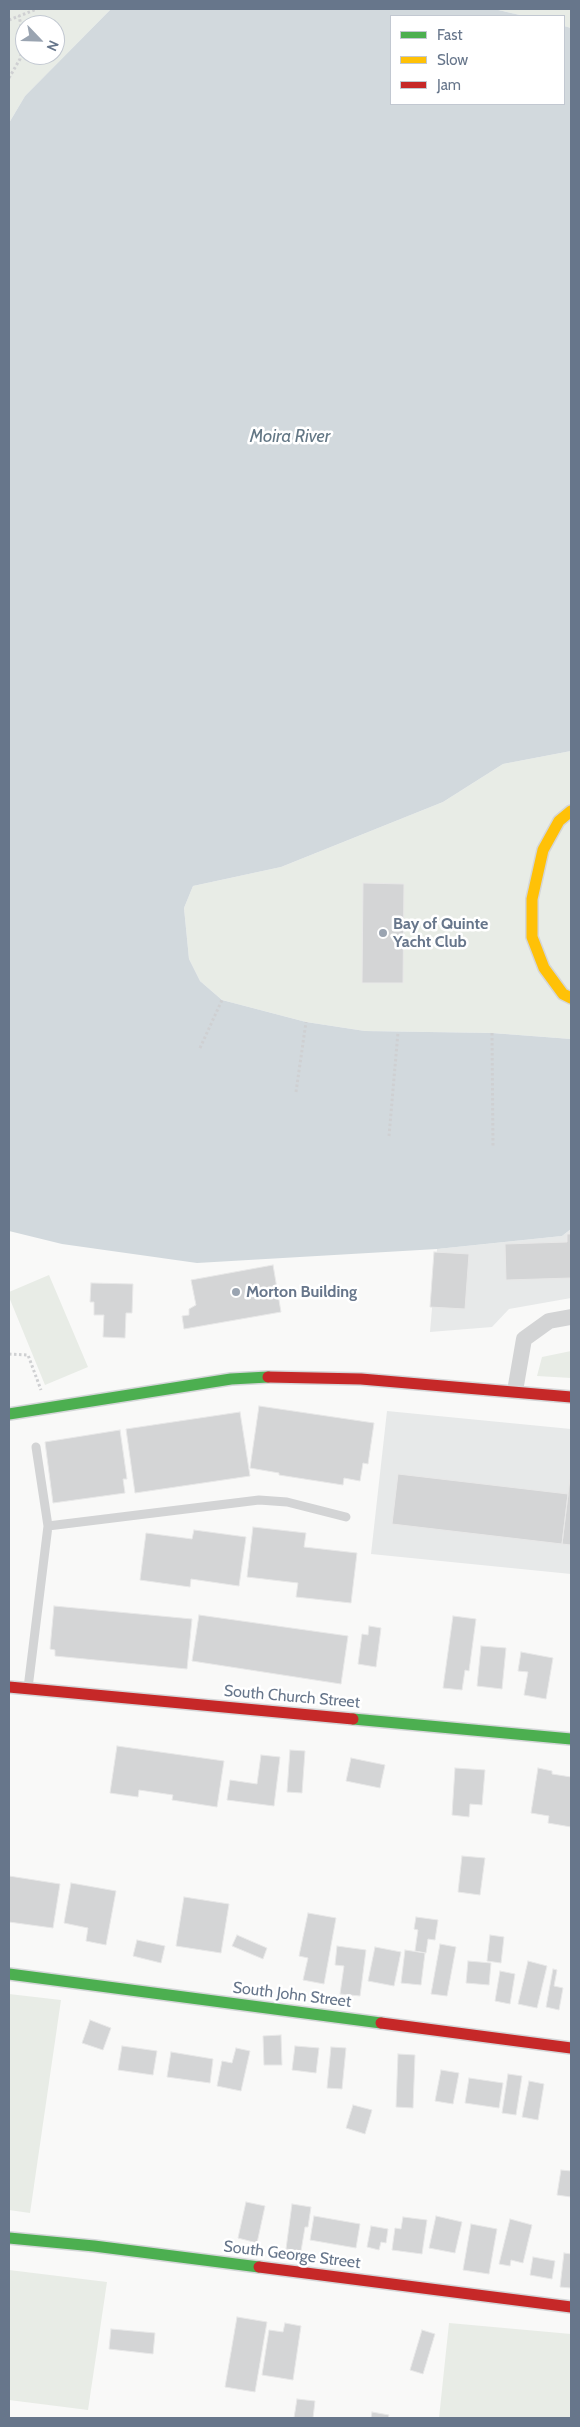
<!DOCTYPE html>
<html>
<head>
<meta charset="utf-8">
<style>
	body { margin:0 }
	#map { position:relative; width:580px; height:2427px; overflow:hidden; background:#f9f9f8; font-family:Cabin,sans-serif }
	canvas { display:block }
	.frame { position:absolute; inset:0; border:10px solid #67768b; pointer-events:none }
	.legend { position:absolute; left:390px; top:15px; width:175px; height:90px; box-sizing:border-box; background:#fff; border:1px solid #c2c8d1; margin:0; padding:6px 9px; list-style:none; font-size:15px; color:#67768b }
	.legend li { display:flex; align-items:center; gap:10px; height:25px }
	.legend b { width:25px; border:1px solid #c2c8d1 }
	.north { position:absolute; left:15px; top:15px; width:50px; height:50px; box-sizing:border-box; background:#fff; border:1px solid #c2c8d1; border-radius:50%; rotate:114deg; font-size:14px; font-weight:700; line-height:20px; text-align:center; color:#67768b }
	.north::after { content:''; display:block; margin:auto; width:18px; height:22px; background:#9aa4b1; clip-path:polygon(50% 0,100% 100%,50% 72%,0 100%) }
</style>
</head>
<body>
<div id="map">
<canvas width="580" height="2427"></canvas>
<div class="frame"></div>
<ul class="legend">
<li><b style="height:6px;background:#4caf50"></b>Fast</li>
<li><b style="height:6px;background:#ffc107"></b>Slow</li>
<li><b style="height:6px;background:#c62828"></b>Jam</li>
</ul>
<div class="north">N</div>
</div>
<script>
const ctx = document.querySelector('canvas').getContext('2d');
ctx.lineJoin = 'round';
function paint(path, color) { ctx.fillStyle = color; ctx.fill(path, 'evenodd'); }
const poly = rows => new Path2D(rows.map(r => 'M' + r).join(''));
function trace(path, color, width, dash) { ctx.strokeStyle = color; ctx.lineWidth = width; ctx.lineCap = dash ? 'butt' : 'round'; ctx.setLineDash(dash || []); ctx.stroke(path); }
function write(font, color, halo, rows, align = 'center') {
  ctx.font = font + ' Cabin,sans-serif'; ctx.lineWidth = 5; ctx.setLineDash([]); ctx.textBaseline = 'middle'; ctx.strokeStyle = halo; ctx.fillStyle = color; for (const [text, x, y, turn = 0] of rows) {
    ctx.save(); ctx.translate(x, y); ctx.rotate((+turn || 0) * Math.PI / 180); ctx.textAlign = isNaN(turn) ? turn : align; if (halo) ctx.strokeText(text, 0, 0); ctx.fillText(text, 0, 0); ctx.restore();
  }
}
paint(poly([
	[571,1229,571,1298,509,1309,492,1327,430,1332,437,1249,562,1236],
	[387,1411,571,1429,571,1574,371,1554]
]), '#e7e9e9');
paint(poly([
	[9,9,111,9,25,96,9,123],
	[25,25,55,25,55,55,25,55],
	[494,9,571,9,571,28,564,26,564,16,524,16],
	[571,751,571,1039,492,1033,365,1031,306,1022,222,1000,200,981,189,959,184,908,193,886,281,867,443,802,503,764],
	[49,1275,88,1367,45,1385,9,1297,9,1292],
	[571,1351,571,1378,537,1376,542,1357],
	[9,1994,61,2000,30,2213,9,2210],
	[9,2270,107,2282,88,2410,9,2400],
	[449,2323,571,2334,571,2418,439,2418]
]), '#e8ece6');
paint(poly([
	[111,9,494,9,524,16,391,16,391,104,564,104,564,26,571,28,571,751,503,764,443,802,281,867,193,886,184,908,189,959,200,981,222,1000,306,1022,365,1031,492,1033,571,1039,571,1229,562,1236,437,1249,197,1263,62,1244,9,1231,9,123,25,96]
]), '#d2d9dd');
const building = poly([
	[363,883,404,884,403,983,362,983,363,883],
	[567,1234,571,1234,571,1278,506,1280,505,1244,567,1242,567,1234],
	[434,1252,469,1254,465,1309,430,1307,434,1252],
	[273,1265,281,1312,184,1329,182,1316,189,1315,189,1309,196,1305,191,1280,273,1265],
	[91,1283,133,1284,132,1313,126,1313,125,1338,103,1337,104,1315,94,1315,94,1302,90,1302,91,1283],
	[259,1406,374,1423,368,1464,363,1463,360,1481,344,1478,343,1485,279,1475,279,1473,250,1468,259,1406],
	[240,1412,250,1476,135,1493,126,1429,240,1412],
	[120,1430,127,1479,123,1479,125,1493,53,1503,45,1442,120,1430],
	[571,1470,571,1545,562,1544,571,1470],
	[398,1474,568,1494,562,1544,392,1524,398,1474],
	[253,1527,306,1533,304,1547,357,1553,351,1603,296,1597,298,1583,247,1577,253,1527],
	[194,1530,246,1537,239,1586,191,1579,190,1587,140,1580,146,1533,192,1539,194,1530],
	[54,1606,192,1619,187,1669,55,1656,55,1650,50,1649,54,1606],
	[199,1615,348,1636,341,1684,192,1661,199,1615],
	[453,1616,476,1619,469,1671,465,1670,462,1690,443,1688,453,1616],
	[369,1626,381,1628,376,1667,358,1664,362,1634,368,1635,369,1626],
	[481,1646,506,1648,502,1689,477,1686,481,1646],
	[521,1652,553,1658,546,1699,524,1695,528,1672,518,1671,521,1652],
	[117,1746,224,1761,217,1807,172,1800,173,1795,139,1790,138,1797,110,1793,117,1746],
	[290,1750,305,1751,302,1793,287,1792,290,1750],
	[261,1755,280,1757,274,1806,227,1800,230,1780,257,1784,261,1755],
	[351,1758,385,1765,380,1788,346,1781,351,1758],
	[455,1768,485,1770,482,1805,470,1804,469,1817,452,1815,455,1768],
	[538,1768,552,1771,552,1774,571,1777,571,1827,548,1823,549,1816,531,1813,538,1768],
	[462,1856,485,1858,480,1895,458,1892,462,1856],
	[9,1876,60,1884,53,1928,9,1922,9,1876],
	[71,1883,116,1891,106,1945,86,1941,88,1928,64,1923,71,1883],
	[184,1897,229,1904,221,1953,176,1946,184,1897],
	[308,1913,336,1918,324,1984,303,1980,308,1958,299,1956,308,1913],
	[416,1917,438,1920,435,1940,428,1939,426,1953,415,1951,418,1930,414,1929,416,1917],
	[237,1935,267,1948,263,1959,232,1946,237,1935],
	[490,1935,504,1937,501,1963,487,1961,490,1935],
	[137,1940,165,1946,161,1963,133,1956,137,1940],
	[440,1944,456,1947,447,1996,431,1994,440,1944],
	[337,1946,366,1950,360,1996,340,1994,344,1966,335,1965,337,1946],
	[375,1947,401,1952,394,1986,368,1981,375,1947],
	[405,1950,425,1953,421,1985,401,1983,405,1950],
	[468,1961,491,1963,489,1985,466,1983,468,1961],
	[528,1961,547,1966,537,2008,518,2004,528,1961],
	[553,1969,557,1970,554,1986,563,1988,559,2010,546,2007,553,1969],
	[500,1971,515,1974,510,2004,495,2001,500,1971],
	[90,2020,111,2028,103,2050,82,2043,90,2020],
	[281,2035,282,2065,264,2065,263,2036,281,2035],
	[122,2046,157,2051,153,2075,118,2070,122,2046],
	[295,2046,319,2048,316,2073,292,2070,295,2046],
	[331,2047,346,2048,342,2089,327,2088,331,2047],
	[236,2048,250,2051,241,2091,217,2086,222,2061,232,2063,236,2048],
	[171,2052,213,2059,210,2083,167,2077,171,2052],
	[398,2054,415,2055,413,2108,396,2107,398,2054],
	[441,2070,459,2073,453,2104,435,2101,441,2070],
	[508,2074,522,2076,516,2115,502,2113,508,2074],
	[469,2078,503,2083,499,2108,465,2103,469,2078],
	[529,2081,544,2084,538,2120,522,2117,529,2081],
	[353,2105,372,2110,365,2134,346,2128,353,2105],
	[561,2170,571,2171,571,2197,557,2195,561,2170],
	[246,2202,265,2206,257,2243,238,2238,246,2202],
	[292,2204,311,2207,308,2227,305,2227,301,2251,286,2249,292,2204],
	[314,2216,360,2224,356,2248,310,2240,314,2216],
	[436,2216,462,2222,455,2253,429,2248,436,2216],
	[403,2217,427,2220,422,2254,392,2250,395,2228,401,2229,403,2217],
	[510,2219,532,2225,523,2263,511,2260,510,2266,499,2264,510,2219],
	[471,2224,497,2229,489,2274,463,2270,471,2224],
	[371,2226,388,2229,386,2243,381,2242,379,2250,367,2247,371,2226],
	[564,2253,571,2254,571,2288,560,2287,564,2253],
	[533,2257,555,2261,552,2279,530,2275,533,2257],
	[237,2317,267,2322,255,2392,225,2387,237,2317],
	[285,2323,301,2326,293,2380,262,2375,269,2330,283,2332,285,2323],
	[111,2329,155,2333,153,2354,109,2349,111,2329],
	[422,2330,435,2334,423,2374,410,2370,422,2330],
	[297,2399,315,2401,313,2418,294,2418,297,2399],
	[372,2412,389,2415,388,2418,371,2418,372,2412]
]);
paint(building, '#d4d5d6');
trace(building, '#e8e8e8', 1);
const fast = poly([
	[9,1414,231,1379,268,1377],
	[353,1719,571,1739],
	[9,1974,381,2023],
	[9,2238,94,2246,259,2267]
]);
const slow = poly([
	[571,811,559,821,543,850,532,899,532,937,544,968,563,994,571,998]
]);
const jam = poly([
	[268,1377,361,1379,571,1397],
	[9,1687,353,1719],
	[381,2023,571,2048],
	[259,2267,571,2307]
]);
trace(fast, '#d4d6d8', 14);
trace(slow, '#d4d6d8', 14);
trace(jam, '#d4d6d8', 14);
trace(poly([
	[9,20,37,9],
	[9,78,20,59,24,40,19,16],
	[492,1033,493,1148],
	[200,1048,222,1000],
	[296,1092,306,1022],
	[389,1136,398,1032],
	[9,1354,28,1355,41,1390]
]), '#cfd0d2', 3, [2.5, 2.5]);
trace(poly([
	[48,1526,259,1500,287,1502,346,1517],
	[28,1688,48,1526,36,1447]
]), '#d3d4d5', 9);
trace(poly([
	[515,1391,524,1339,549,1321,571,1317]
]), '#d3d4d5', 16);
trace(fast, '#4caf50', 11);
trace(slow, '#ffc107', 11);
trace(jam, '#c62828', 11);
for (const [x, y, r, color] of [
	[383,933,5,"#9aa4b1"],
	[236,1292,5,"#9aa4b1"]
]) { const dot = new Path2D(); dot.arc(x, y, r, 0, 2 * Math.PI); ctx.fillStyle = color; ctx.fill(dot); trace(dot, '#fff', 2); }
write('bold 16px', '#67768b', '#fff', [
	["Bay of Quinte",393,924],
	["Yacht Club",393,942],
	["Morton Building",246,1292]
], 'left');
write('16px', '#67768b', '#fff', [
	["South Church Street",292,1697,5],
	["South John Street",292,1995,7],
	["South George Street",292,2255,7]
]);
write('italic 18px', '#637785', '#fff', [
	["Moira River",290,437]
]);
</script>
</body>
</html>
